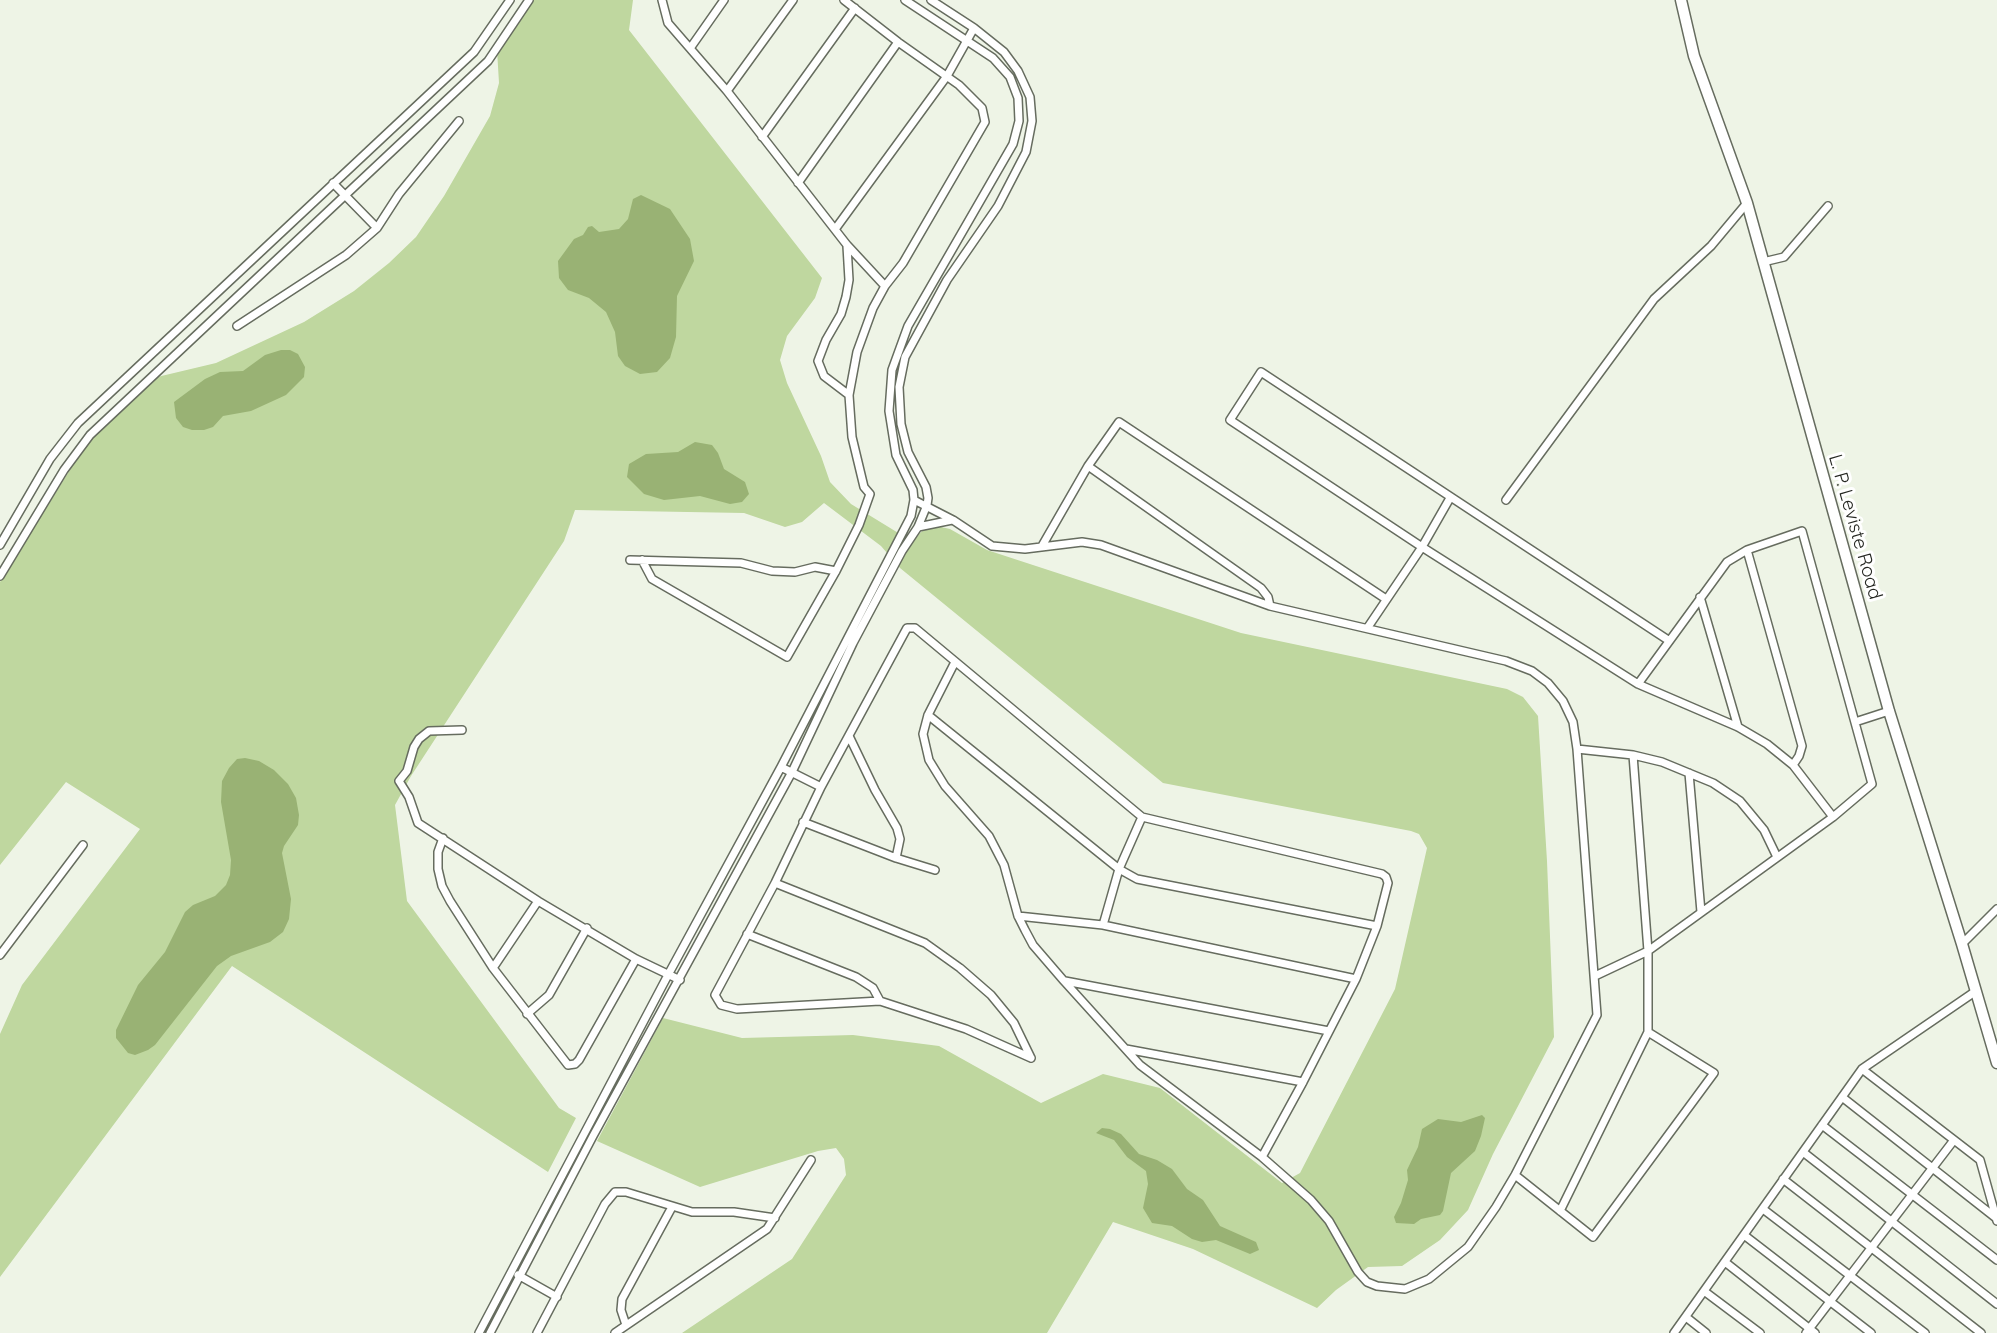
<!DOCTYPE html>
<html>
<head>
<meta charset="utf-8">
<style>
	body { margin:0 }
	canvas { display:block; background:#eef4e6 }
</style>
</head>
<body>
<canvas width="1997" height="1333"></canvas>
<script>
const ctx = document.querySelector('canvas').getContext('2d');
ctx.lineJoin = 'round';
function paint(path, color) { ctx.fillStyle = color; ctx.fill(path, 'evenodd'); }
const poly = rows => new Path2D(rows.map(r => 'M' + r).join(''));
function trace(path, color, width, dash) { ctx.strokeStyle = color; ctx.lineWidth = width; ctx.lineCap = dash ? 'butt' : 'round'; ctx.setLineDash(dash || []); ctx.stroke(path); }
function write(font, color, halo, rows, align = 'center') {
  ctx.font = font + ' Quicksand,sans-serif'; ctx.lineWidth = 6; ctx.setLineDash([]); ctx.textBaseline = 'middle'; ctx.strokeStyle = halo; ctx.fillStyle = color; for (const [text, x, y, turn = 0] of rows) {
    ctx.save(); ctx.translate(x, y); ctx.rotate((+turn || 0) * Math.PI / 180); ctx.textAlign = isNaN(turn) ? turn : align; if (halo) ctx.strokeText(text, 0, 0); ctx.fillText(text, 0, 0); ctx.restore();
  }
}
paint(poly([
	[531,0,633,0,629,30,822,278,815,298,787,336,780,360,787,383,821,456,830,482,851,504,913,542,921,532,932,525,950,529,987,550,1241,633,1507,689,1523,697,1538,716,1547,861,1554,1037,1493,1154,1468,1210,1440,1240,1402,1266,1368,1267,1336,1290,1317,1308,1193,1249,1113,1222,1047,1333,682,1333,792,1259,846,1175,844,1159,836,1148,818,1151,700,1187,597,1141,663,1018,742,1038,853,1035,939,1046,1041,1103,1103,1074,1160,1088,1282,1183,1300,1173,1395,989,1427,848,1419,834,1411,831,1163,783,900,568,881,546,824,503,802,522,785,527,744,513,575,510,564,541,411,776,395,805,407,901,559,1108,576,1118,548,1172,232,966,0,1277,0,1034,22,985,140,829,66,782,0,865,0,582,86,444,153,378,216,363,304,322,354,291,389,263,416,237,444,196,490,116,499,83,497,50]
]), '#bfd79f');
paint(poly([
	[641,195,670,209,690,239,694,261,677,296,676,337,670,358,657,372,640,374,625,366,618,356,615,332,606,312,589,298,568,290,559,278,558,261,574,239,583,235,588,227,592,226,599,232,619,229,628,219,633,199],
	[281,350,290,350,298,354,305,367,304,377,286,395,251,411,223,416,213,427,204,430,192,430,183,427,176,418,174,402,205,379,220,372,243,371,265,355],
	[695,442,712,445,718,453,724,469,745,482,749,494,742,502,730,504,700,496,664,500,644,494,627,477,629,464,646,454,678,452],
	[245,758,259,761,274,770,288,784,296,798,299,815,298,825,284,846,282,853,291,899,289,919,283,932,270,942,231,956,217,966,155,1045,148,1050,135,1055,128,1053,116,1038,116,1030,138,985,165,952,185,912,193,905,215,896,226,885,230,875,231,860,221,802,222,781,229,768,237,759],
	[1482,1115,1485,1118,1481,1136,1475,1151,1451,1173,1443,1211,1440,1215,1421,1219,1414,1224,1396,1223,1394,1217,1401,1203,1408,1180,1407,1170,1418,1147,1422,1129,1438,1119,1461,1122],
	[1102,1128,1110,1129,1121,1134,1139,1154,1157,1160,1172,1169,1187,1189,1203,1200,1220,1226,1256,1242,1259,1250,1250,1254,1216,1240,1202,1242,1192,1239,1172,1226,1152,1223,1143,1208,1148,1184,1146,1171,1127,1157,1114,1140,1096,1133]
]), '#99b274');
const minor = poly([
	[662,0,668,23,727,91,847,245,885,286],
	[691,47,724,0],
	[727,91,793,0],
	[762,137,855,8],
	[333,183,377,228],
	[798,183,898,42],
	[836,228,947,76,974,28],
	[847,246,849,280,846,297,841,314,826,340,818,361,824,376,849,395],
	[1763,262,1784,257,1828,206],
	[237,326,346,255,377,228,399,194,459,121],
	[1088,466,1261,588,1268,597,1270,606],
	[914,500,953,520,992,546,1025,549,1082,542,1101,545,1270,606,1506,661,1532,671,1548,683,1563,701,1573,722,1577,749,1597,1015,1515,1175,1496,1207,1468,1247,1429,1279,1405,1289,1377,1286,1367,1282,1358,1272,1329,1221,1311,1200,1262,1157,1140,1065,1064,981,1033,945,1025,930,1018,916,1004,865,989,836,945,786,929,760,923,734,928,715,955,662],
	[1506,500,1654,299,1711,246,1747,203],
	[918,527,952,520],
	[0,545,50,459,78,423,474,52,510,0],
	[1042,546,1088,466,1119,422,1386,599],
	[1747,550,1802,746,1799,756,1793,765],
	[630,560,741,563,772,571,795,572,815,567,836,571],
	[642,560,652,579,787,657,836,571,859,525,870,494,864,487,852,437,849,395,857,352,873,308,885,286,903,263,985,122,982,108,959,85,898,42,844,0],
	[0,576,64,470,90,435,488,61,529,0],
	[1700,597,1738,727],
	[1368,627,1422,547,1450,498],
	[1668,640,1261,372,1230,420,1422,547,1638,684,1738,727,1767,744,1793,765,1833,817],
	[928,715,1119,869,1137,879,1377,926],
	[1855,722,1889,711],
	[462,730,429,731,419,739,414,747,407,771,399,781,409,797,418,823,538,901,636,959,680,980],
	[849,736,875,790,897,828,900,839,896,858],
	[1577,749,1633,755,1662,762,1713,783,1740,801,1764,830,1777,857],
	[781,767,821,787],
	[1689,773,1701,912],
	[803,822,896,858,935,870],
	[443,838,438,852,438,869,442,886,450,901,493,968,568,1065,575,1064,579,1060,636,959],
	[775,883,925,943,960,968,991,995,1014,1023,1031,1058],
	[1018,916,1103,925,1356,979],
	[1103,925,1119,869,1142,817],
	[747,934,856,977,873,988,880,1001],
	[1962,944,1997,909],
	[0,955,83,845],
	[493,968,538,901],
	[1595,976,1648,951,1833,817,1872,784,1802,531,1747,550,1727,562,1638,684],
	[1065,981,1329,1031],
	[527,1014,549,995,587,928],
	[1126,1049,1303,1082],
	[1031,1058,966,1029,880,1001,737,1009,721,1005,715,995,775,883,821,787,907,628,915,628,1142,817,1382,874,1386,877,1388,883,1377,926,1356,979,1303,1082,1262,1157],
	[1862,1069,1980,1160,1997,1221],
	[1842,1097,1996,1218],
	[1822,1125,1997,1260],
	[1803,1152,1997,1304],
	[1515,1175,1593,1237,1714,1073,1648,1032],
	[1783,1179,1981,1333],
	[1763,1209,1925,1333],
	[1560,1211,1648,1032,1648,951,1633,755],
	[1744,1235,1871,1333],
	[1725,1262,1815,1333],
	[518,1275,557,1297],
	[1704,1291,1760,1333],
	[1686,1317,1706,1333],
	[626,1325,621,1310,622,1299,672,1207],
	[479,1333,668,975,781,767,911,516,914,500,913,490,896,455,889,411,892,370,908,326,1013,144,1019,121,1018,98,1010,77,993,58,905,0],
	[490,1333,593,1136,792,772,853,643,902,551,918,527,927,505,928,498,926,487,908,452,901,424,899,387,905,357,947,280,998,206,1026,152,1032,121,1030,97,1018,71,1004,52,974,28,931,0],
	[537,1333,605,1204,615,1192,626,1192,692,1212,734,1212,775,1218],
	[615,1333,767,1229,811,1160],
	[1674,1333,1862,1069,1976,991],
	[1806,1333,1954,1140]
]);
const secondary = poly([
	[1681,0,1694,56,1747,203,1889,711,1962,944,1997,1063]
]);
trace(minor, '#666c5f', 10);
trace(secondary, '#666c5f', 13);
trace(minor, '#fff', 7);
trace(secondary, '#fff', 10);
write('19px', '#262823', '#fff', [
	["L. P. Leviste Road",1855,527,74]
]);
</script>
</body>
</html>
